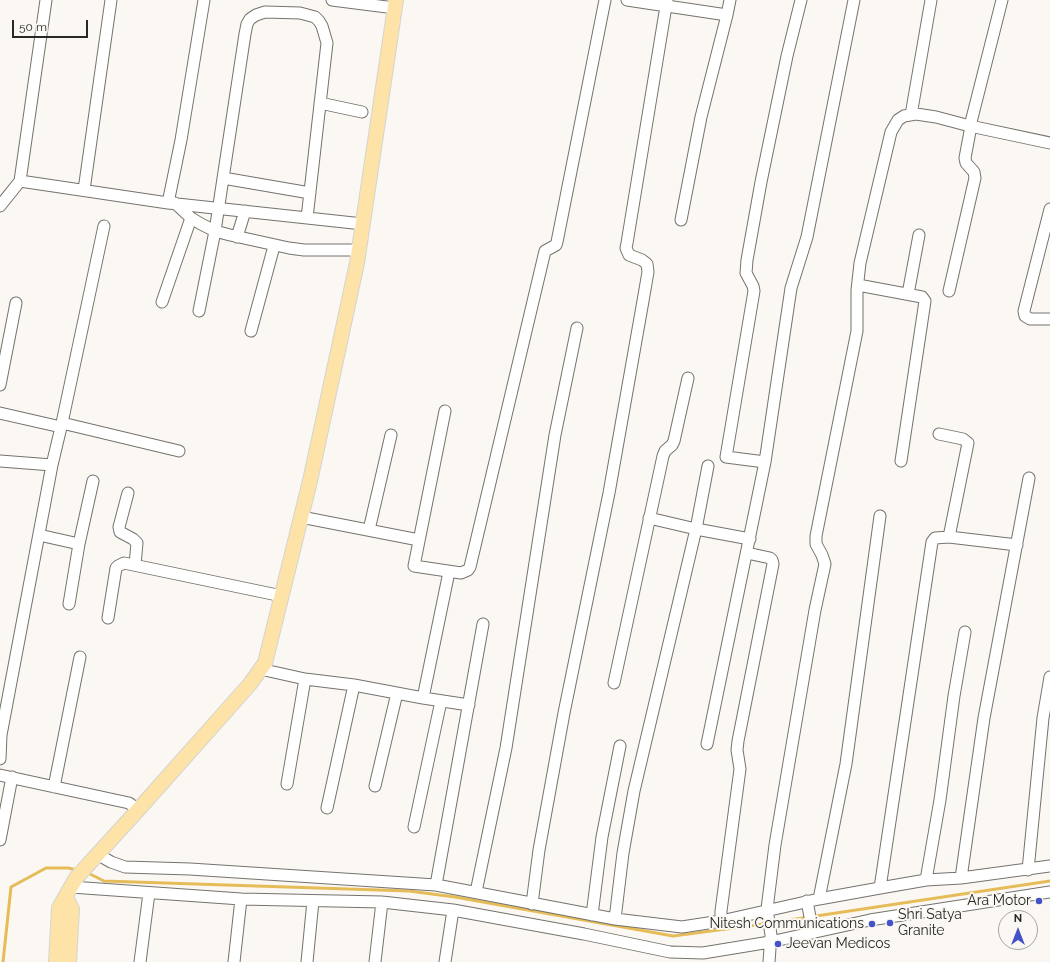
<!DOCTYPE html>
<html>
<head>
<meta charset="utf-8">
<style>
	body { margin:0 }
	#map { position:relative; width:1050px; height:962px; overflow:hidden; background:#fbf8f3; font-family:Raleway,sans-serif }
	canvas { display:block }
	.north { position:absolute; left:998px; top:910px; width:40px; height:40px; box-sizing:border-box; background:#fbf8f3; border:1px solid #a7a5a1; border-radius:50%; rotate:0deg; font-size:11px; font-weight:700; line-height:16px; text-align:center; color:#282825 }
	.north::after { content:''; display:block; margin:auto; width:14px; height:18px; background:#4352c6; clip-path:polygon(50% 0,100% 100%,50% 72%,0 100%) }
	.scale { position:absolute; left:12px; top:20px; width:76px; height:18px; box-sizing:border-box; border:2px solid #282825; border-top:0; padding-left:5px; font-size:12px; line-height:14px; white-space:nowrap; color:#282825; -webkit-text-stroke:3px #fbf8f3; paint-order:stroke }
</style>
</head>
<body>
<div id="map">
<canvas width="1050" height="962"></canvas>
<div class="north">N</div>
<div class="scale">50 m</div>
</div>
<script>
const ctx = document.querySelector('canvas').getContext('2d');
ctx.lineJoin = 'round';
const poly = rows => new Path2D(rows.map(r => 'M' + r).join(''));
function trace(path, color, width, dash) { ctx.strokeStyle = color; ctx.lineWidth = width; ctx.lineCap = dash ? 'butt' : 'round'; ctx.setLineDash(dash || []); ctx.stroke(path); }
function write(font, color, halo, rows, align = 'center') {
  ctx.font = font + ' Raleway,sans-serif'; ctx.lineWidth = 4; ctx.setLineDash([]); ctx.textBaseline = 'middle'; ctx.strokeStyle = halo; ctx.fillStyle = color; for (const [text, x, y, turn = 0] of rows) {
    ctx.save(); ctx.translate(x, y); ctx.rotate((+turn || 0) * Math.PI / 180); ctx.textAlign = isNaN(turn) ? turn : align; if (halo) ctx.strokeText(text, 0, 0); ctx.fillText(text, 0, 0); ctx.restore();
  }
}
trace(poly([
	[86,872,104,881,409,891,455,897,673,936,756,925,1050,881],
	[3,962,11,887,46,868,68,868,77,870]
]), '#e6bc59', 3);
const minor = poly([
	[332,0,395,8],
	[627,0,727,15,730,0],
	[320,103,362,112],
	[911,115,931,0],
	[970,126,1002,0],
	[223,178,310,193],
	[20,181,46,0],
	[84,190,111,0],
	[168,203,181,140,204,0],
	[175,203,191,218,201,224,215,231,230,235,289,248,304,250,359,250],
	[0,206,20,181,168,203,363,224],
	[1050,209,1024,311,1025,316,1030,319,1050,319],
	[681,220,701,117,727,15],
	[237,237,245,211],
	[858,285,922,297,925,301,901,461],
	[949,291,975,178,974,172,966,163,965,158,971,126],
	[908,294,919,235],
	[162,302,191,218],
	[199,311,215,231,245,34,247,24,250,19,256,15,265,12,300,13,315,17,319,21,322,26,327,43,307,218],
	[251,331,274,246],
	[0,385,16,303],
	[445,411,414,566,461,573,468,570,470,567,545,251,556,245,557,242,605,0],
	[0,413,61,427],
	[62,423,104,226],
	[939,434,963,439,968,443,949,537],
	[0,461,52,465],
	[765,462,726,457,754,291,753,286,746,273,747,260,761,182,787,56,801,0],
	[128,493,119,527,120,532,133,539,137,543,135,565],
	[301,517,419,540],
	[649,518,696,529,750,539],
	[369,530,391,435],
	[39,535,79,544],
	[69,604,79,544,93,481],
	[108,618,116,568,118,566,124,563,282,596],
	[260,669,305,679,354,685,423,698,469,705],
	[614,683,663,456,665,451,672,445,674,441,688,378],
	[423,698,449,572],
	[707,744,765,462,791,288,807,237,854,0],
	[0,759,1,735,52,465,62,423,179,451],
	[0,775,129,803,138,810],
	[287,784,305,679],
	[375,786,397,693],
	[54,787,80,657],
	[327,808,354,685],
	[414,827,441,701],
	[0,840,12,777],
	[97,854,111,862,125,867,190,869,436,885,615,919,682,927,721,921,819,899,880,888,926,880,961,878,1050,866],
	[1028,870,1043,718,1050,677],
	[961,878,984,718,1029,478],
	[926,880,940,800,954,696,965,632],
	[436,885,483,624],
	[71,887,241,899,382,902,453,910,584,934,670,952,703,953,770,942,870,920,1050,892],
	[880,888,932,542,935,538,949,537,1017,545],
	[476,892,506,748,555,435,577,328],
	[819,899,846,764,880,516],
	[807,901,813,933],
	[532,904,539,850,564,713,609,493,643,301,648,272,647,264,642,260,629,255,626,248,627,243,667,0],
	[592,915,602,837,620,746],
	[615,919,623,853,634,791,696,529,708,466],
	[721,921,721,911,740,769,737,750,738,741,773,564,772,560,770,558,747,553],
	[140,962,149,893],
	[234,962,241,899],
	[307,962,313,901],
	[375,962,382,902],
	[445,962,453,910],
	[769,962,771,935,767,909,775,845,815,610,825,564,822,555,816,544,816,536,857,331,857,290,860,263,891,132,898,120,904,116,916,114,936,117,970,126,1050,143]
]);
const major = poly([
	[66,897,72,909,69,962],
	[56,962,59,908,76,878,138,810,250,684,265,663,310,481,357,263,396,0]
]);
trace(minor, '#75736e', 13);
trace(major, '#d4d4d3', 16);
trace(minor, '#fff', 11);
trace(major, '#fde3a7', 14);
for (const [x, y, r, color] of [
	[1039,901,4,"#4352c6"],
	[890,923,4,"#4352c6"],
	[872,924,4,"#4352c6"],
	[778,944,4,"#4352c6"]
]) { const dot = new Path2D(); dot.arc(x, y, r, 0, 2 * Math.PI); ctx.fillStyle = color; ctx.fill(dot); trace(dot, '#fbf8f3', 1.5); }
write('14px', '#282825', '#fbf8f3', [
	["Ara Motor",1031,901],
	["Shri Satya",898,915,"left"],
	["Granite",898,931,"left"],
	["Nitesh Communications",864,924],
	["Jeevan Medicos",786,944,"left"]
], 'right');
</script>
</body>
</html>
